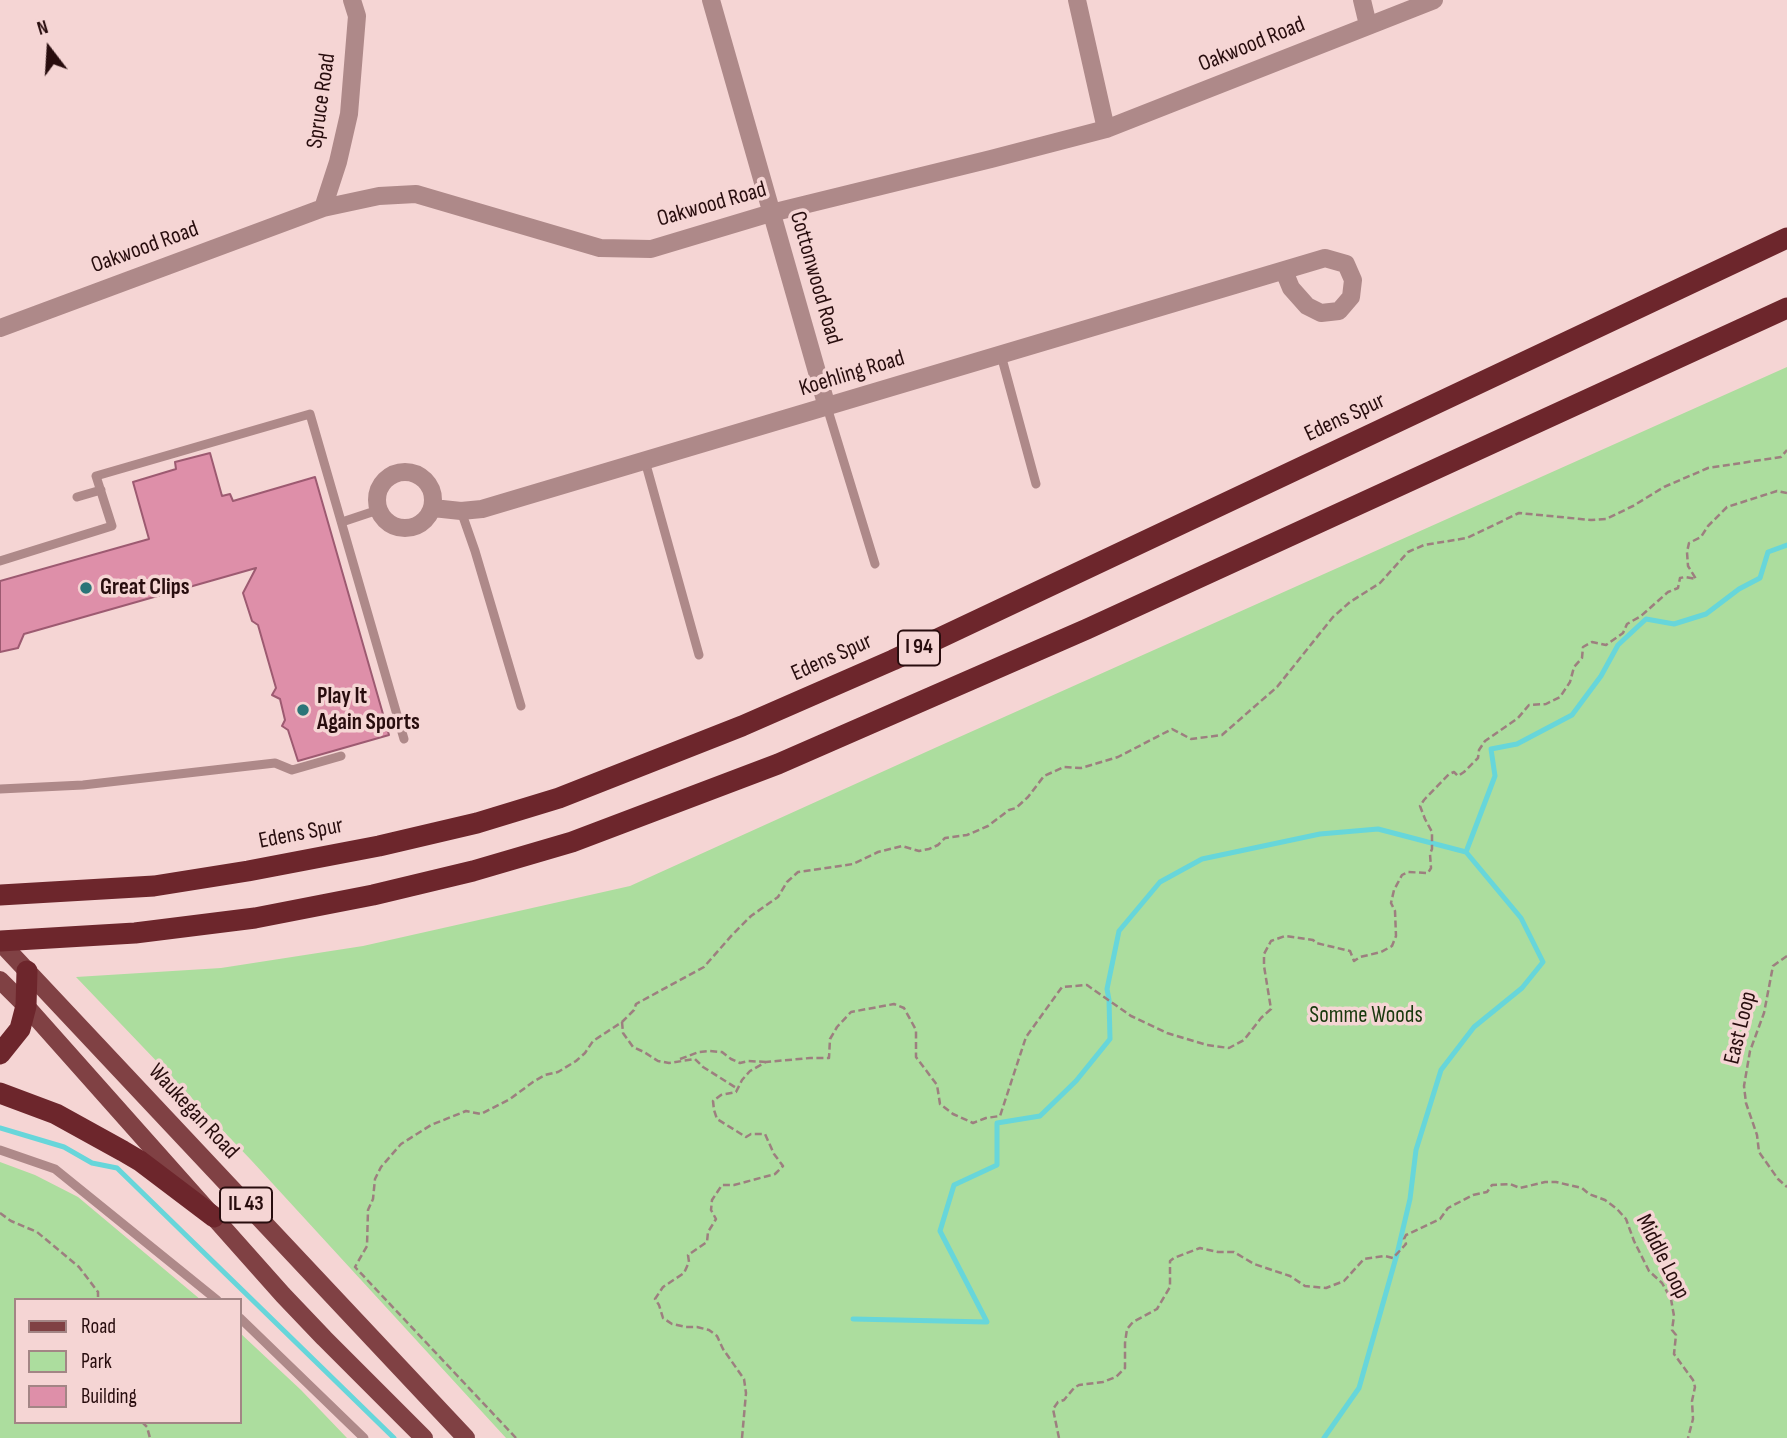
<!DOCTYPE html>
<html>
<head>
<meta charset="utf-8">
<style>
	body { margin:0 }
	#map { position:relative; width:1787px; height:1438px; overflow:hidden; background:#f5d5d4; font-family:"Sofia Sans Condensed",sans-serif }
	canvas { display:block }
	.legend { position:absolute; left:14px; top:1298px; width:228px; height:126px; box-sizing:border-box; background:#f5d5d4; border:2px solid #a38585; margin:0; padding:9px 12px; list-style:none; font-size:21px; color:#280d0e }
	.legend li { display:flex; align-items:center; gap:14px; height:35px }
	.legend b { width:35px; border:2px solid #a38585 }
	.north { position:absolute; left:14px; top:14px; width:70px; height:70px; -webkit-text-stroke:5px #f5d5d4; paint-order:stroke; rotate:343deg; font-size:19px; font-weight:700; line-height:28px; text-align:center; color:#280d0e }
	.north::after { content:''; display:block; margin:auto; width:24px; height:32px; background:#280d0e; clip-path:polygon(50% 0,100% 100%,50% 72%,0 100%) }
</style>
</head>
<body>
<div id="map">
<canvas width="1787" height="1438"></canvas>
<ul class="legend">
<li><b style="height:9px;background:#804144"></b>Road</li>
<li><b style="height:19px;background:#acdd9e"></b>Park</li>
<li><b style="height:19px;background:#de8fa9"></b>Building</li>
</ul>
<div class="north">N</div>
</div>
<script>
const ctx = document.querySelector('canvas').getContext('2d');
ctx.lineJoin = 'round';
function paint(path, color) { ctx.fillStyle = color; ctx.fill(path, 'evenodd'); }
const poly = rows => new Path2D(rows.map(r => 'M' + r).join(''));
function trace(path, color, width, dash) { ctx.strokeStyle = color; ctx.lineWidth = width; ctx.lineCap = dash ? 'butt' : 'round'; ctx.setLineDash(dash || []); ctx.stroke(path); }
function write(font, color, halo, rows, align = 'center') {
  ctx.font = font + ' "Sofia Sans Condensed",sans-serif'; ctx.lineWidth = 7; ctx.setLineDash([]); ctx.textBaseline = 'middle'; ctx.strokeStyle = halo; ctx.fillStyle = color; for (const [text, x, y, turn = 0] of rows) {
    ctx.save(); ctx.translate(x, y); ctx.rotate((+turn || 0) * Math.PI / 180); ctx.textAlign = isNaN(turn) ? turn : align; if (halo) ctx.strokeText(text, 0, 0); ctx.fillText(text, 0, 0); ctx.restore();
  }
}
paint(poly([
	[1787,367,1787,1438,506,1438,251,1160,76,977,221,968,363,946,630,886,937,747],
	[0,1162,35,1175,78,1197,201,1300,16,1300,16,1422,240,1422,240,1333,301,1390,347,1438,0,1438]
]), '#acdd9e');
trace(poly([
	[1466,852,1495,776,1491,749,1517,744,1572,715,1601,676,1618,645,1646,619,1674,624,1706,614,1739,589,1760,578,1768,552,1787,545],
	[0,1128,64,1147,92,1163,117,1168,394,1438],
	[853,1319,987,1322,940,1231,954,1185,997,1165,997,1123,1040,1116,1076,1081,1110,1039,1109,1000,1107,989,1119,931,1160,882,1202,859,1320,834,1378,829,1466,852,1521,918,1543,962,1522,988,1474,1027,1441,1070,1416,1150,1410,1199,1397,1254,1359,1388,1324,1438]
]), '#67d6da', 5);
const building = poly([
	[210,453,222,496,230,494,233,501,315,477,389,735,298,761,288,730,282,726,285,720,280,699,272,695,276,688,258,625,252,621,243,593,256,568,24,634,18,648,0,652,0,581,149,539,133,482,176,469,175,462,210,453]
]);
paint(building, '#de8fa9');
trace(building, '#9d5a71', 2);
trace(poly([
	[1787,956,1773,966,1764,1013,1750,1051,1744,1086,1746,1103,1757,1135,1759,1152,1778,1179,1787,1187],
	[622,1022,623,1033,633,1047,644,1052,658,1061,669,1063,695,1059,703,1067,738,1089],
	[680,1059,699,1052,709,1051,722,1052,731,1059,740,1063,748,1061,766,1062],
	[0,1213,11,1221,37,1232,79,1267,98,1292,98,1300],
	[142,1422,147,1427,150,1438],
	[516,1438,355,1267,367,1246,368,1210,373,1199,375,1179,381,1167,401,1144,431,1125,466,1111,481,1114,510,1099,533,1082,545,1075,558,1072,576,1061,585,1053,593,1041,622,1022,634,1010,636,1004,704,967,732,935,751,916,778,897,787,882,798,872,853,864,878,852,902,846,919,851,929,849,938,845,945,838,967,835,988,826,1009,810,1016,808,1028,797,1044,776,1064,767,1081,768,1118,757,1172,729,1191,739,1222,735,1277,687,1333,617,1350,602,1380,583,1408,552,1424,545,1467,538,1519,513,1591,520,1606,519,1633,506,1664,487,1708,468,1781,457,1787,450],
	[742,1438,746,1393,744,1379,723,1349,717,1336,709,1330,697,1327,686,1327,672,1324,663,1318,659,1305,655,1299,663,1287,684,1273,689,1262,688,1255,707,1242,708,1232,716,1219,711,1210,712,1200,722,1185,734,1185,775,1174,783,1166,774,1154,765,1134,751,1134,746,1137,717,1119,714,1110,713,1101,721,1095,736,1092,742,1080,750,1071,766,1062,810,1058,829,1058,830,1039,837,1027,851,1012,894,1004,904,1008,916,1030,916,1057,937,1085,940,1104,953,1114,973,1123,986,1118,1000,1116,1026,1037,1062,987,1087,985,1131,1016,1167,1033,1207,1045,1229,1048,1244,1040,1261,1018,1271,1009,1264,966,1264,954,1271,941,1285,936,1313,940,1316,943,1350,951,1354,961,1360,957,1381,952,1392,946,1396,936,1395,911,1391,903,1394,890,1402,875,1408,872,1428,873,1431,868,1430,854,1432,849,1432,832,1425,819,1420,806,1424,800,1449,774,1454,772,1458,776,1464,772,1478,758,1479,750,1485,741,1518,718,1529,705,1546,704,1560,697,1570,682,1574,667,1582,658,1583,647,1592,642,1606,645,1623,633,1627,624,1641,616,1668,592,1678,588,1680,578,1685,577,1696,579,1688,566,1687,552,1689,543,1701,537,1708,526,1727,507,1777,491,1787,493],
	[1059,1438,1053,1409,1058,1402,1064,1400,1074,1388,1079,1385,1103,1382,1116,1377,1125,1368,1125,1343,1127,1329,1133,1322,1157,1309,1170,1287,1170,1261,1174,1258,1200,1248,1218,1252,1234,1252,1254,1264,1290,1276,1305,1286,1326,1288,1344,1281,1364,1259,1385,1256,1393,1258,1406,1244,1404,1239,1406,1235,1440,1219,1448,1208,1473,1195,1487,1192,1492,1185,1510,1184,1520,1188,1545,1182,1556,1182,1582,1188,1589,1194,1605,1200,1617,1209,1626,1219,1634,1241,1649,1271,1662,1283,1671,1299,1674,1316,1672,1330,1676,1335,1674,1354,1693,1380,1695,1387,1692,1401,1693,1419,1688,1438]
]), '#9d7f7f', 2.5, [7, 3.5]);
trace(poly([
	[1001,355,1036,484],
	[827,407,875,564],
	[645,461,699,655],
	[77,497,101,490],
	[461,511,475,551,521,706],
	[342,522,378,510],
	[0,561,112,526,96,476,310,414,404,739],
	[0,789,83,785,275,763,292,770,341,756],
	[0,1150,55,1169,217,1300],
	[240,1318,364,1438]
]), '#ae8989', 9);
trace(poly([
	[711,0,827,407],
	[1077,0,1106,129],
	[1362,0,1368,25],
	[323,208,338,162,349,114,357,16,352,0],
	[0,328,323,208,379,196,416,194,600,248,651,249,771,213,991,159,1106,129,1434,0],
	'377 500a28 28 0 1 1 56 0a28 28 0 1 1-56 0Z',
	[433,508,461,511,482,509,1325,258,1346,264,1353,280,1351,297,1339,311,1321,313,1307,306,1291,288,1284,271]
]), '#ae8989', 18);
trace(poly([
	[0,942,466,1438],
	[0,980,26,1006,283,1295,324,1338,424,1438]
]), '#804144', 18);
trace(poly([
	[0,895,154,886,248,871,379,846,477,823,559,798,742,726,893,660,1787,238],
	[0,941,135,933,255,918,373,895,473,871,572,842,778,764,1087,629,1787,308],
	[0,1054,20,1029,26,1006,27,971],
	[0,1093,56,1114,123,1151,140,1161,214,1217]
]), '#6d262c', 21);
for (const [x, y, r, color] of [
	[86,588,7,"#2b7578"],
	[303,710,7,"#2b7578"]
]) { const dot = new Path2D(); dot.arc(x, y, r, 0, 2 * Math.PI); ctx.fillStyle = color; ctx.fill(dot); trace(dot, '#f5d5d4', 2.5); }
for (const [x, y, w] of [
	[919,648,42],
	[246,1205,52]
]) { const box = new Path2D(); box.roundRect(x - w / 2, y - 17.5, w, 35, 5); ctx.fillStyle = '#f5d5d4'; ctx.fill(box); trace(box, '#280d0e', 2); }
write('bold 21px', '#280d0e', null, [
	["I 94",919,648],
	["IL 43",246,1205]
]);
write('23px', '#280d0e', '#f5d5d4', [
	["Oakwood Road",1252,45,-22],
	["Spruce Road",322,101,-82],
	["Oakwood Road",712,205,-16],
	["Oakwood Road",145,248,-20],
	["Cottonwood Road",815,278,74],
	["Koehling Road",852,374,-17],
	["Edens Spur",1345,418,-25],
	["Edens Spur",832,658,-24],
	["Edens Spur",301,834,-11],
	["East Loop",1741,1028,-76],
	["Waukegan Road",193,1112,47],
	["Middle Loop",1662,1257,63]
]);
write('bold 23px', '#280d0e', '#f5d5d4', [
	["Great Clips",100,588],
	["Play It",317,697],
	["Again Sports",317,723]
], 'left');
write('23px', '#18380d', '#f5d5d4', [
	["Somme Woods",1366,1016]
]);
</script>
</body>
</html>
